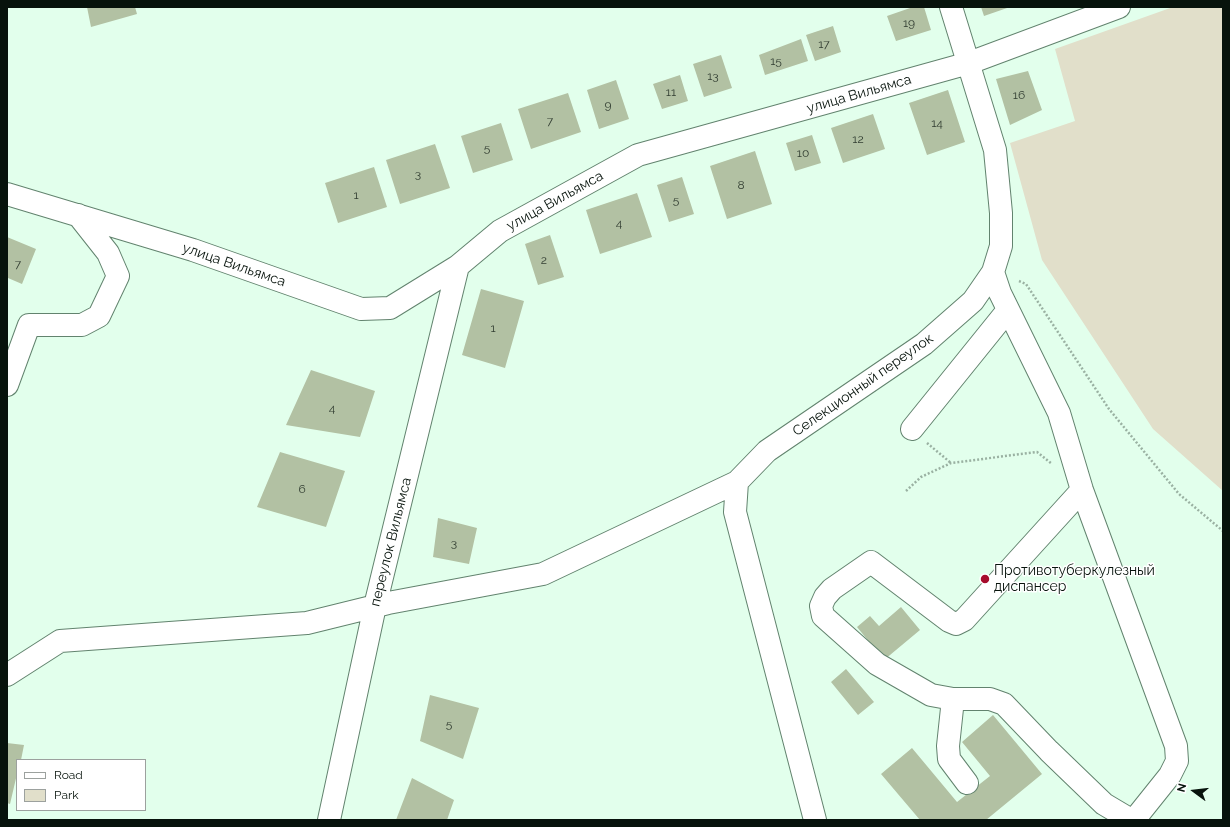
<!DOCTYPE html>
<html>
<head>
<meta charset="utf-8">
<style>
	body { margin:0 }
	#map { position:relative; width:1230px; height:827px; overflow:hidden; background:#e2ffec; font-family:Raleway,sans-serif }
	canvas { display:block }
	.frame { position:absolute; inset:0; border:8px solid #07130c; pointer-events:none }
	.legend { position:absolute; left:16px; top:759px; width:130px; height:52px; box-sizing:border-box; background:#fff; border:1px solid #9ca19e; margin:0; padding:5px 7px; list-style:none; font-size:12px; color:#07130c }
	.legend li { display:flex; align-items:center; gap:8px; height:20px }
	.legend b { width:20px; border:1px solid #9ca19e }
	.north { position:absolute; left:1174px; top:771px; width:40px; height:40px; -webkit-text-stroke:3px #fff; paint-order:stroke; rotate:285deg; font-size:11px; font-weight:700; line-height:16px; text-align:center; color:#07130c }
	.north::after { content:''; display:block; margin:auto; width:14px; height:18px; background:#07130c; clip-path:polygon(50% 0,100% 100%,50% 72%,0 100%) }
</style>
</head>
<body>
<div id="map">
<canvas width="1230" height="827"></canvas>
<div class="frame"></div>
<ul class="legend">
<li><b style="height:5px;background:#fff"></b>Road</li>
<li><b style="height:11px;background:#e1dfca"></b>Park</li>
</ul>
<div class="north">N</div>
</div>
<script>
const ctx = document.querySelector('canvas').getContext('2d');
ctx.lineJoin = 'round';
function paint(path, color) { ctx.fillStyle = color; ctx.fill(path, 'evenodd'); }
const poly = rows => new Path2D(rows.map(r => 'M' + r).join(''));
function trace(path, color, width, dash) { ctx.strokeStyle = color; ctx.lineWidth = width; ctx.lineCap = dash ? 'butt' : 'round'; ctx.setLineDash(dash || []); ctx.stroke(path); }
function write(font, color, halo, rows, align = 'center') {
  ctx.font = font + ' Raleway,sans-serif'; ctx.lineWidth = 3; ctx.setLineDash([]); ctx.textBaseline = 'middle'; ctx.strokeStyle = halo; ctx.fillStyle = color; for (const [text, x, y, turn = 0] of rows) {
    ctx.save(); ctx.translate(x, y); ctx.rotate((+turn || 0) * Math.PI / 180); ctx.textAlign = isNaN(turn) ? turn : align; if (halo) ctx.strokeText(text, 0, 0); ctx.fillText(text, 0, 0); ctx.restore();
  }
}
paint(poly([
	[1173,7,1223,7,1223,491,1153,429,1042,260,1010,143,1075,121,1055,49]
]), '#e1dfca');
paint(poly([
	[87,7,135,7,137,14,91,27],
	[913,7,924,7,931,30,896,41,887,16],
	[981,7,1010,7,984,16],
	[833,26,841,52,815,61,806,35],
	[801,39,808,61,765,75,759,55],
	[721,55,732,88,704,97,693,64],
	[1028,71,1042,110,1010,125,996,79],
	[680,75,688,101,662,109,653,84],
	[616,80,629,119,599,129,587,90],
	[948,90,965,142,927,155,909,103],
	[568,93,581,132,531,149,518,109],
	[873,114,885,149,843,163,831,128],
	[501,123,513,160,473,173,461,136],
	[812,135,821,163,795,171,786,143],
	[435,144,450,188,400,204,386,160],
	[755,151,772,204,727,219,710,166],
	[374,167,387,207,338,223,325,183],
	[682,177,694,214,669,222,657,185],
	[637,193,652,237,600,254,586,210],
	[550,235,564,277,538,285,525,244],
	[7,237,36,249,22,284,8,278,7,281],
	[481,289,524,301,505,368,462,355],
	[311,370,375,391,360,437,286,425],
	[280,452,345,471,326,527,257,507],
	[438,518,477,528,469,564,433,557],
	[901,607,920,630,884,660,857,627,870,616,879,626],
	[846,669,874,702,858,715,831,682],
	[430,695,479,708,463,759,420,741],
	[993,715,1042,774,986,820,920,820,881,774,912,748,957,802,990,776,962,742],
	[7,743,24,745,21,760,17,760,17,774,10,804,7,803],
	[412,778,454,800,447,820,396,820]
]), '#b2c1a3');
const minor = poly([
	[7,194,193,250,361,309,390,308,458,266,500,231,638,155,969,63,1119,7],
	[993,272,1000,293,1059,413,1082,490,1176,746,1177,761,1170,775,1134,820],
	[7,385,29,325,82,325,99,316,118,276,108,253,78,215],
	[912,429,1008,310],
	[737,482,735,512,815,820],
	[1082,490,964,620,956,624,949,621,871,562,832,589,825,597,821,606,823,616,877,664,931,695,953,699,990,699,1004,704,1049,751,1104,804,1131,820],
	[7,675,60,641,307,623,388,603,543,574,737,482,767,451,924,344,973,301,993,272,1001,246,1001,213,995,150,951,7],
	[953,699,948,746,949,759,967,783],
	[329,820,375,606,458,266]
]);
trace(minor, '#62836e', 24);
trace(poly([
	[1019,281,1026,284,1109,409,1179,494,1223,531],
	[927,443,951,463],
	[906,491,921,477,951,463,1037,452,1052,464]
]), '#9ab1a2', 2.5, [2, 2]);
trace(minor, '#fff', 22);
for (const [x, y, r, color] of [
	[985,579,5,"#a60b2c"]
]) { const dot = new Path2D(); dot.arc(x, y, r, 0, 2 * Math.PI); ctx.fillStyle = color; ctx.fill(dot); trace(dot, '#fff', 1.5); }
write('12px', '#323e32', null, [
	["19",909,23],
	["17",824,44],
	["15",776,61],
	["13",713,76],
	["11",671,92],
	["16",1019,95],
	["9",608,105],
	["7",550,121],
	["14",937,123],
	["12",858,139],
	["5",487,148],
	["10",803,153],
	["3",418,174],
	["8",741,185],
	["1",356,195],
	["5",676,200],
	["4",619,223],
	["2",544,260],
	["7",18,264],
	["1",493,328],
	["4",332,408],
	["6",302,489],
	["3",454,543],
	["5",449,724]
]);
write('14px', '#07130c', '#fff', [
	["улица Вильямса",859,94,-16],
	["улица Вильямса",555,201,-29],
	["улица Вильямса",234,265,19],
	["Селекционный переулок",863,385,-35],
	["переулок Вильямса",391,542,-76]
]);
write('14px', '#07130c', '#fff', [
	["Противотуберкулезный",994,571],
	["диспансер",994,587]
], 'left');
</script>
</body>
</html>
